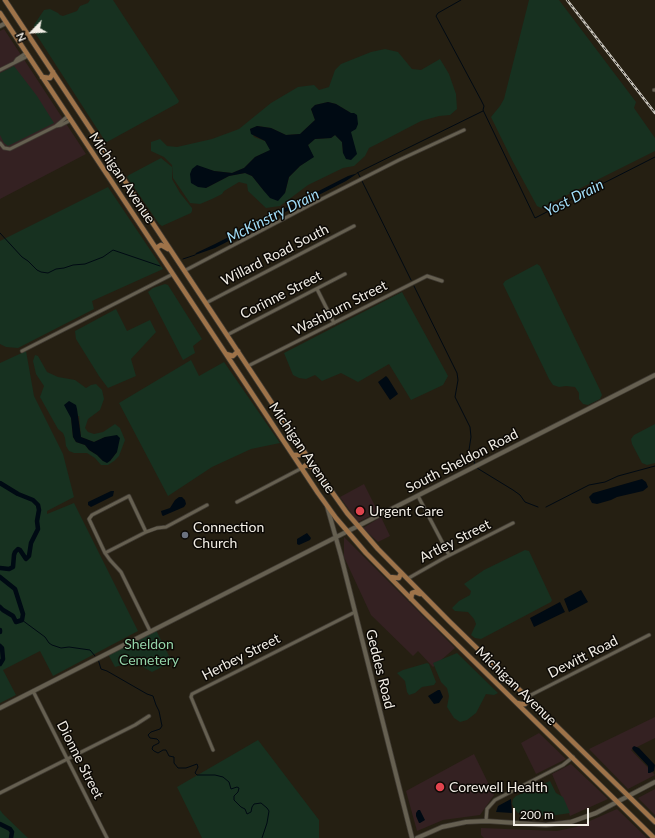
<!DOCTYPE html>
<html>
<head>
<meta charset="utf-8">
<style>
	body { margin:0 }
	#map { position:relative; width:655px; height:838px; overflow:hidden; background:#251f12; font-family:Lato,sans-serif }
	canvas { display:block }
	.north { position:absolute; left:12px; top:12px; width:40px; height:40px; -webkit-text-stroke:3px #0c0905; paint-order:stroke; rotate:245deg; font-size:11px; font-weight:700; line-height:16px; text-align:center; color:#f1ede5 }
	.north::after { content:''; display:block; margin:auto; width:14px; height:18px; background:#f1ede5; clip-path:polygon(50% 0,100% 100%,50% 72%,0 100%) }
	.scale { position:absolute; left:513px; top:808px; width:76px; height:18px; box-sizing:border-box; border:2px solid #f1ede5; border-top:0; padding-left:5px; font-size:12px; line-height:14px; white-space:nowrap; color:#f1ede5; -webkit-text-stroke:3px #0c0905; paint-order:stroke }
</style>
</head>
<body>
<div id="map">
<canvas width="655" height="838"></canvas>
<div class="north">N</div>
<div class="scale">200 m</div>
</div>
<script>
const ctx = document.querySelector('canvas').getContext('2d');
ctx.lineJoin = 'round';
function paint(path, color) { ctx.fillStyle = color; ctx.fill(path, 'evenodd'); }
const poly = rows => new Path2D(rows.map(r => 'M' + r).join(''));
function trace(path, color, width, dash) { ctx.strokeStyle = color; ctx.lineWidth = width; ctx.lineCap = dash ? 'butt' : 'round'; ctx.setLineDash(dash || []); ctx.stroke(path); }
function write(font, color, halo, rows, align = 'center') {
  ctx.font = font + ' Lato,sans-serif'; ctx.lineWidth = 3; ctx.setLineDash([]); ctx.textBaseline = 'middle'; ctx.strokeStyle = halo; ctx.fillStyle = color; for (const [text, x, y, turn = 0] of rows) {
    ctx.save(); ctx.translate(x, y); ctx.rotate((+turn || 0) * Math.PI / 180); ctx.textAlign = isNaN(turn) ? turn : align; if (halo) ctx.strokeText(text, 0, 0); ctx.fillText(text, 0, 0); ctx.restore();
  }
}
paint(poly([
	[4,29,86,154,0,199,0,31],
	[364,484,378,512,358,522,340,497],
	[381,517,390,536,378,542,363,528],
	[344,537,455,648,433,667,418,651,413,656,371,615,344,557],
	[655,717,655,738,631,750,655,775,628,789,589,749],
	[539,733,566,759,536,774,521,743],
	[474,754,494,795,480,815,443,820,417,831,406,791],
	[571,764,608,799,570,816,552,774],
	[655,789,655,815,638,798],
	[617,809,647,838,484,838,481,835,481,828,557,831,576,827]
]), '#342122');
paint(poly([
	[90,0,113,0,179,101,178,103,107,142,105,141,34,31,34,25,44,10,50,9,58,13,60,15,63,16,77,11,80,6,88,3],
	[529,0,559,0,636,102,634,108,655,138,655,151,541,208,537,206,512,160,491,117,500,106,504,99],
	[385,49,398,52,412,69,421,70,440,59,449,74,456,94,457,109,450,115,439,116,421,121,377,144,369,148,365,156,354,166,343,168,308,185,280,206,266,208,248,191,247,184,239,182,224,191,222,194,212,199,200,204,190,203,173,178,172,165,164,157,151,151,151,142,160,139,167,146,177,147,212,139,239,129,271,103,298,87,314,85,319,90,329,87,335,70,341,64,371,52],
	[328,102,336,104,351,113,351,132,343,153,342,142,335,135,331,138,315,139,308,145,313,157,300,166,289,177,285,193,264,191,252,176,245,173,229,176,206,188,197,166,214,171,232,173,244,168,255,157,271,150,265,141,254,137,250,129,258,126,271,128,286,135,300,134,315,120,311,109,315,105],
	[14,66,37,96,54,123,8,146,4,143,0,135,0,73],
	[161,158,172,167,172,179,180,193,192,208,192,211,191,213,162,226,159,224,127,177,129,175],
	[108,187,163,269,92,301,94,309,18,348,6,347,0,344,0,241],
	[537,264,540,266,600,390,602,395,600,399,588,405,583,404,579,399,579,393,575,387,566,386,559,387,553,385,549,379,503,284,505,281],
	[165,284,168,285,202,339,193,346,195,353,183,360,148,292,153,288],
	[402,292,448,376,443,385,411,400,389,364,358,382,341,373,322,381,315,375,306,379,299,378,293,375,284,353],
	[116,309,127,331,150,320,156,332,131,359,136,376,108,388,99,376,76,339,75,331],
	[26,351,34,396,63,454,74,497,47,511,47,514,74,503,138,631,53,676,40,651,3,670,16,695,0,703,0,363],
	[35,355,38,356,47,372,58,377,75,380,86,388,91,385,96,384,102,390,104,399,100,410,88,419,85,428,88,432,94,434,103,432,115,424,120,428,125,440,119,456,114,461,108,465,101,465,95,458,87,453,74,453,69,451,66,446,65,438,63,433,58,429,40,397,44,386,36,374,33,361],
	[79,416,81,437,94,442,105,437,117,452,110,461,103,461,97,455,89,450,85,445,76,442,73,437,71,418],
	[191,360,199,376,224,362,280,443,251,449,212,467,168,496,119,403],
	[655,424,655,463,647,465,642,463,632,444,631,439,634,435],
	[525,550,529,551,552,600,551,602,481,639,475,638,471,635,476,624,474,619,468,612,455,611,452,608,459,601,470,595,471,591,464,584,484,570],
	[156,630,172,662,152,672,134,662,115,667,108,654],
	[457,653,498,693,494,695,486,694,476,713,467,720,460,722,454,718,447,707,449,696,447,688,441,682,433,663],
	[427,663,429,664,436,682,434,685,422,687,415,693,409,695,407,692,405,681,397,673,403,670],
	[258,740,319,820,319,838,202,838,177,787],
	[550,781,556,793,563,797,570,813,550,816,518,813,516,811,512,804,513,799,516,796],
	[0,810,3,814,28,838,0,838]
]), '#173120');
paint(poly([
	[328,102,336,104,351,113,354,113,357,115,358,124,356,129,351,132,357,154,351,160,346,159,343,153,342,142,335,135,331,138,315,139,308,145,314,157,300,166,289,177,285,193,278,201,270,198,264,191,252,176,245,173,229,176,206,188,198,187,191,183,190,174,192,169,197,165,214,171,232,173,244,168,255,157,270,150,265,141,251,134,250,129,257,126,271,128,286,135,300,134,315,120,311,109,315,105],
	[358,173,346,181,215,248,195,255,196,253,215,244,348,176],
	[386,376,388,378,398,394,390,400,378,382],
	[69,401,76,405,77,409,81,437,94,442,105,437,117,435,120,438,117,452,110,461,107,463,103,461,97,455,89,450,85,445,76,442,73,437,71,418,64,405],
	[642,479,646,482,648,487,643,491,617,497,611,500,597,504,592,503,589,497,593,493],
	[111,491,114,491,113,496,91,507,88,505,88,502],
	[179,497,182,497,185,500,186,504,184,507,163,516,162,515,161,511,170,508,175,500],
	[307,533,311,538,310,540,299,545,297,544,297,539],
	[581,590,588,602,569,612,564,599],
	[560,602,565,612,534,627,530,618],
	[438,690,440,690,443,697,439,703,434,704,428,696],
	[634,746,639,748,655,765,654,771,650,773,648,773,648,766,633,750,632,748],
	[511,799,512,813,496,812,498,806],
	[418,810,420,810,425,820,420,823,419,823,416,816,416,813]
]), '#000a13');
trace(poly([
	[461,0,438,13,436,16,481,100,484,106,483,110,535,218,655,157],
	[357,173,483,111],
	[358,173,360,177],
	[362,181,411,280],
	[0,233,22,257,28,261,37,270,41,272,48,273,56,269,64,268,73,265,85,264,103,257,113,250,160,266],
	[183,259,195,255],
	[414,286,457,373,458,380,455,397,470,427,471,437,469,450,475,464],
	[477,468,513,490,520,495,525,502,538,507],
	[546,507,589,485,605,482,618,476,655,466],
	[22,620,45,637,49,643,52,645,61,648,69,647,90,650,95,656],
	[98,659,101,669,107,671,147,694,153,696,156,705,159,711,162,726,160,729,151,732,148,735,150,738,157,739,159,741,159,743,153,746,152,749,154,751,158,753,163,750,166,750,169,756,174,757,174,763,178,768,186,768,197,764,198,767,195,773,197,775,215,775,223,777,229,782,231,789,237,787,239,788,238,792,234,796,234,800,241,807,245,809,247,814,251,812,252,807,254,804,261,803,267,808,269,811,267,823,262,838]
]), '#000a13', 1);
trace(poly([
	[0,483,18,494,33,500,38,505,39,510,37,521,38,529,31,543,29,556,26,559,20,550,18,549,15,552,14,555,13,567,9,569,0,568],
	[0,577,15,589,23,614,22,620,16,622,13,616,3,610,0,607],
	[0,630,0,632],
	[0,646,2,648,3,659,0,664],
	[0,824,10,829,12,832,11,838]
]), '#000a13', 4.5);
const street = poly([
	[15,62,17,59,26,53],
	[0,70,28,56],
	[654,90,655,90],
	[56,126,68,116],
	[0,143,4,148,10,149,56,126,61,125,71,120],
	[184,271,312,204,399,160,464,130],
	[317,289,334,323],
	[206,303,354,226],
	[227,335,345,274],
	[22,351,173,274],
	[248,366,427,276,442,281],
	[418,496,449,555],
	[237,502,302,468],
	[105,553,146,532],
	[407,579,444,558,513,523],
	[150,631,121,572,110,560,105,553,89,519,92,515,129,496,146,532,157,528,166,527,207,505],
	[33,691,107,838],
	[527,697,649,635],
	[213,750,191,697,192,694,355,612],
	[0,793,135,725,149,716],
	[486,821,487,809,495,800,563,765,573,757]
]);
const secondary = poly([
	[0,26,6,23],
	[327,506,341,556,412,838],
	[0,708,655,375],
	[417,838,442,827,466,822,486,821,546,825,571,822,596,813,655,782]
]);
const primary = poly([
	[5,0,315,468,347,513,378,549,449,621,655,822],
	[0,13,318,493,336,518,366,553,425,613,654,838],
	[42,77,50,78,52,75,53,72],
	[156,248,161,245,168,249],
	[226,354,233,356,238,351],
	[293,455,300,455,303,450],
	[302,468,306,465,315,468],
	[390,577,399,578,401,573],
	[411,599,412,593,415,592,420,594],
	[517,703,521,704,525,704,527,701,527,697]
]);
trace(street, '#403b33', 4.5);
trace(secondary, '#403b33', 5.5);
trace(primary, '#403b33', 6);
trace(street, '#666051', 3);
trace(secondary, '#666051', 4);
trace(primary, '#9e7349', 4.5);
const rail = poly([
	[567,0,655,113]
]);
trace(rail, '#c9c5bc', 2.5);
trace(rail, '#0c0905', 1, [3]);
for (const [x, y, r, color] of [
	[360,511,5,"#e0444e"],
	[185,535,4,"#6b7280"],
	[440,787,5,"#e0444e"]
]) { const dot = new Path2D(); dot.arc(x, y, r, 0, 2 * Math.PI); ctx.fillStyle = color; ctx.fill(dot); trace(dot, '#0c0905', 1.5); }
write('14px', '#f1ede5', '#0c0905', [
	["Michigan Avenue",122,178,56],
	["Willard Road South",275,255,-27],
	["Corinne Street",281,295,-27],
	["Washburn Street",340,308,-27],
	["Michigan Avenue",302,448,56],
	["South Sheldon Road",462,461,-27],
	["Artley Street",455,541,-27],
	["Herbey Street",241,657,-27],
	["Dewitt Road",583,657,-27],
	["Geddes Road",380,669,76],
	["Michigan Avenue",516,686,44],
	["Dionne Street",80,760,63]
]);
write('14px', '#f1ede5', '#0c0905', [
	["Urgent Care",369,511],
	["Connection",193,527],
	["Church",193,543],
	["Corewell Health",449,787]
], 'left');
write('14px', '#93d3a8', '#0c0905', [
	["Sheldon",149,644],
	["Cemetery",149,660]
]);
write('italic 15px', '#a2def9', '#0c0905', [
	["Yost Drain",574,198,-27],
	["McKinstry Drain",273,216,-27]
]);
</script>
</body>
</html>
